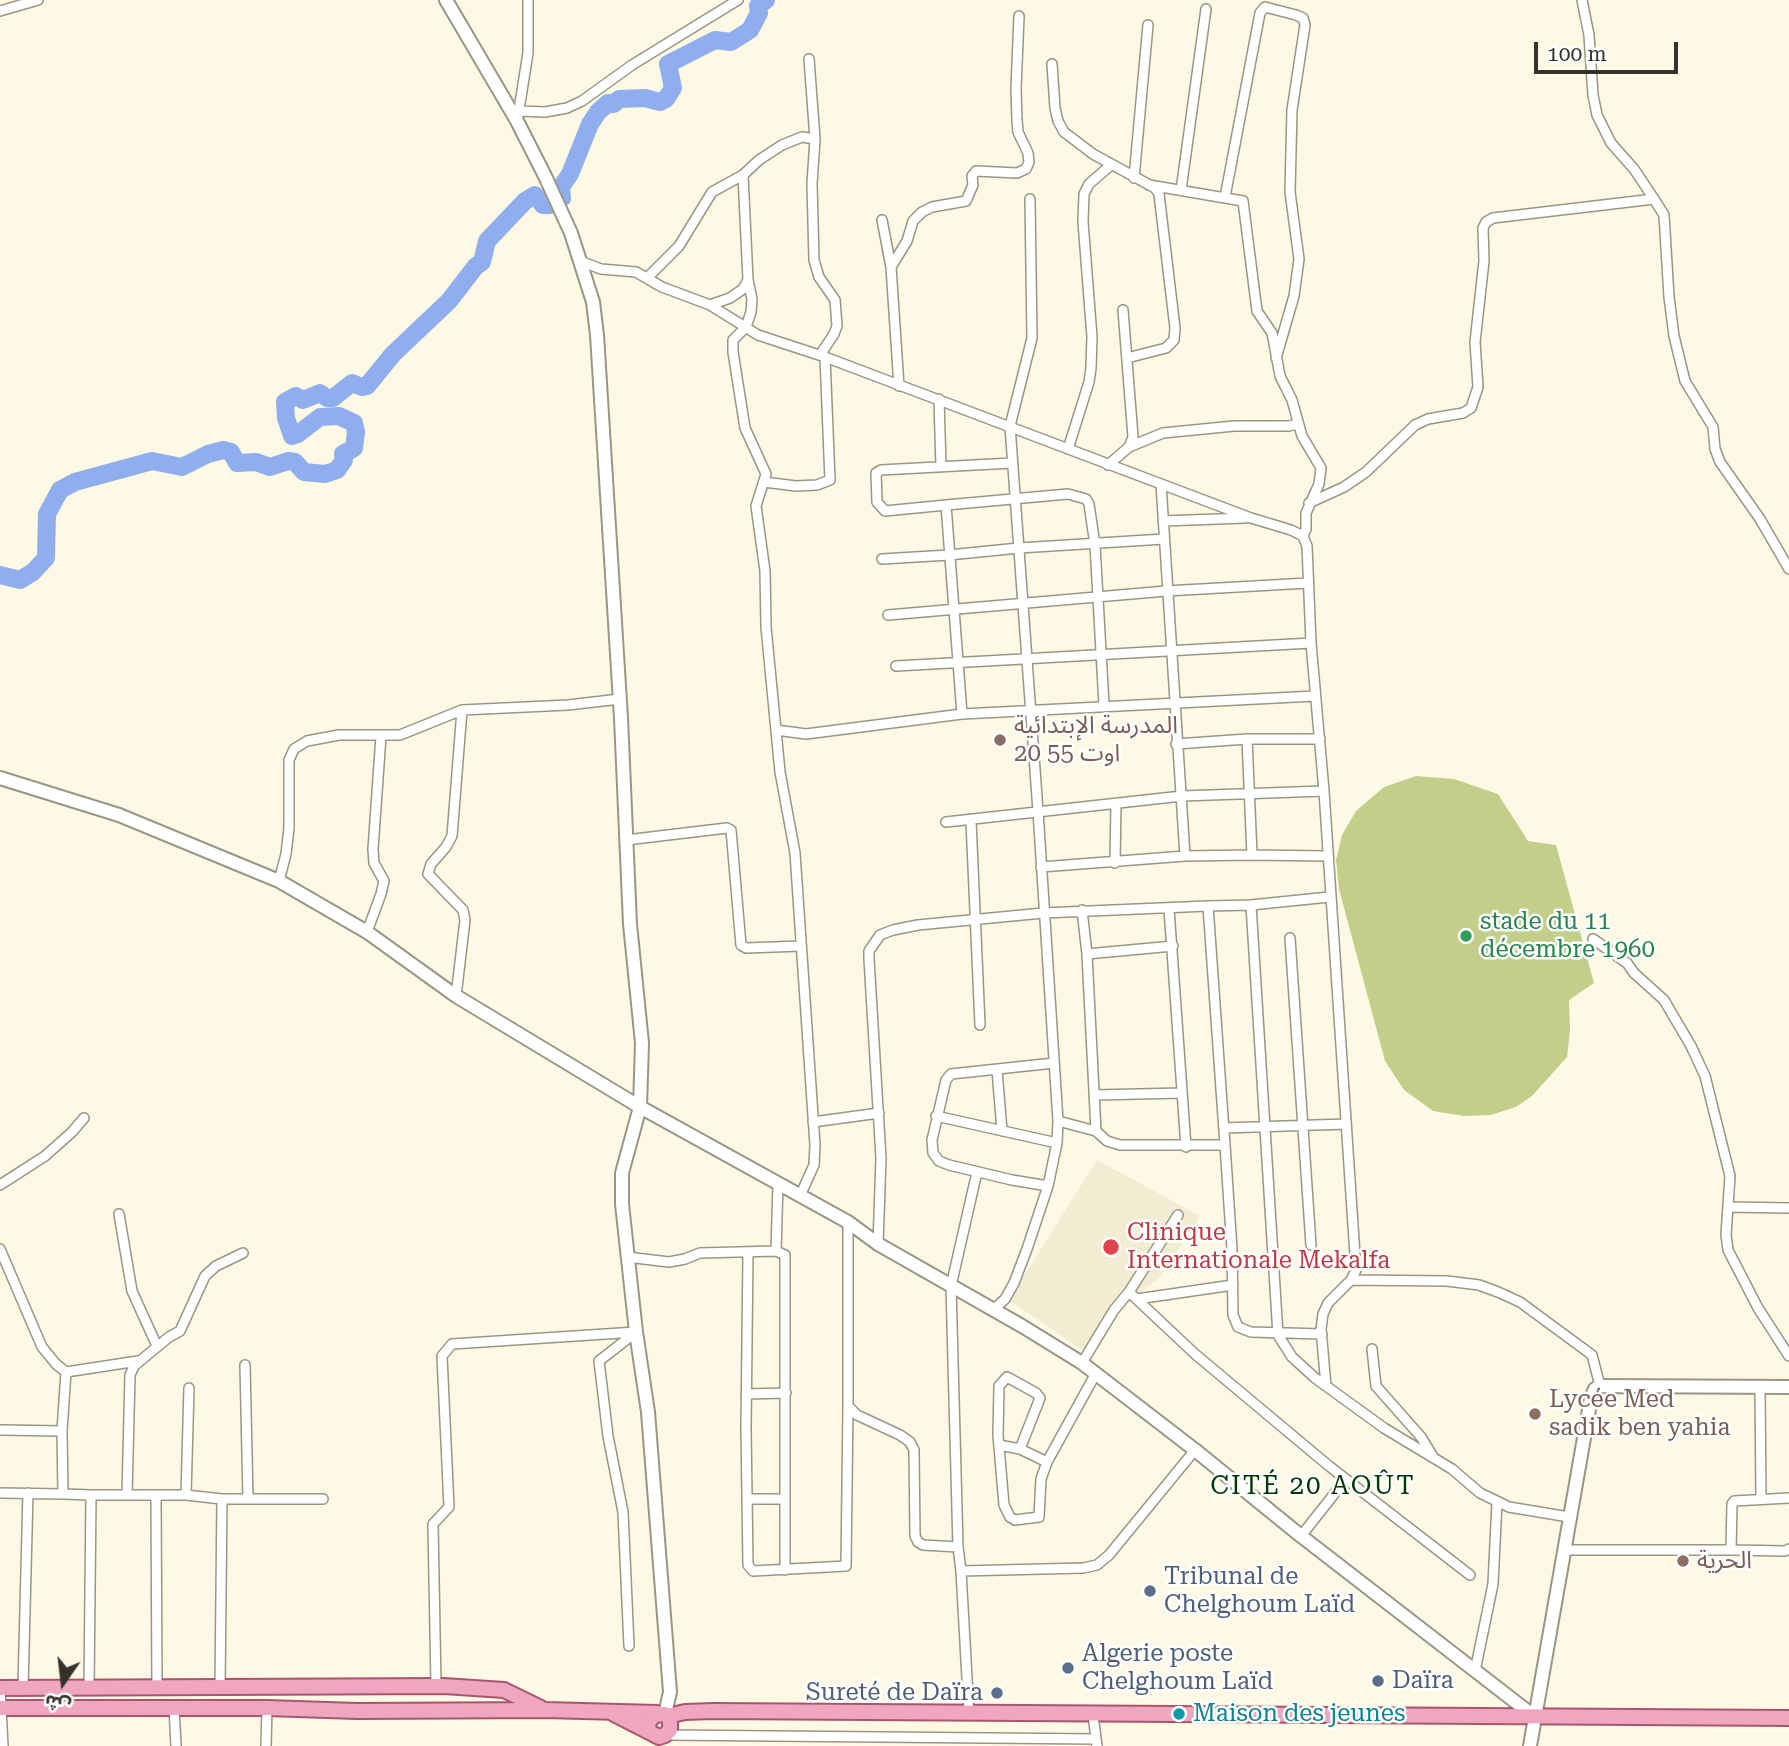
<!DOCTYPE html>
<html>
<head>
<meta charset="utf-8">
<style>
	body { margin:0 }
	#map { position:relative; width:1789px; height:1746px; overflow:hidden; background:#fdf9e5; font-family:"Roboto Serif","Noto Sans Arabic",serif }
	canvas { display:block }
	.north { position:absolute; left:28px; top:1648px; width:70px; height:70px; -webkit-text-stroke:5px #fff; paint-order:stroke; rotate:194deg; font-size:19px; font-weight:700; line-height:28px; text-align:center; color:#34332b }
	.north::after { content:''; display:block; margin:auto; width:24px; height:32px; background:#34332b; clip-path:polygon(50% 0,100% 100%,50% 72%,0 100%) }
	.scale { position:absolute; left:1534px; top:42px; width:144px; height:32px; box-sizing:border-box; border:4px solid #34332b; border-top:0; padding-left:9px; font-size:21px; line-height:24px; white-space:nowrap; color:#34332b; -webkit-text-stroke:5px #fff; paint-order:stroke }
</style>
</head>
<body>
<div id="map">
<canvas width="1789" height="1746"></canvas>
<div class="north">ش</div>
<div class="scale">100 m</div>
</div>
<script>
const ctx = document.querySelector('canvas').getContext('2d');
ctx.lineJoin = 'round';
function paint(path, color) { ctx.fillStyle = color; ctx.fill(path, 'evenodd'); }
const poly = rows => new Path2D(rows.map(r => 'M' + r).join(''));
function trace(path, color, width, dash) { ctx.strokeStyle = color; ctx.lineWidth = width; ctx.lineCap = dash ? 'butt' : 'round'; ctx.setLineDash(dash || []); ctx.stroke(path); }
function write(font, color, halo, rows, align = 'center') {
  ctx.font = font + ' "Roboto Serif","Noto Sans Arabic",serif'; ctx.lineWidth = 5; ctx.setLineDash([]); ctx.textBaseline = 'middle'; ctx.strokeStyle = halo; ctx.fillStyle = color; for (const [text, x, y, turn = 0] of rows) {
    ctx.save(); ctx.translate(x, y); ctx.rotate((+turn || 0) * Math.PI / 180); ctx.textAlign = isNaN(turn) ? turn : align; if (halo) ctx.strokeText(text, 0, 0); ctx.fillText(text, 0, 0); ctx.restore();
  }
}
paint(poly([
	[1097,1160,1200,1216,1159,1278,1114,1314,1088,1354,1009,1300]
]), '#f1ecd2');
paint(poly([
	[1416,776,1454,779,1498,794,1528,841,1556,845,1594,983,1569,1000,1570,1030,1567,1057,1532,1096,1516,1107,1491,1115,1464,1116,1433,1111,1404,1090,1385,1061,1339,889,1336,860,1342,835,1356,811,1384,787]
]), '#c4ce8b');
trace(poly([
	[0,575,20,580,33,572,46,558,47,514,60,490,75,482,152,461,182,467,208,454,223,450,231,452,237,463,256,462,270,467,288,461,295,462,304,472,325,474,337,470,344,460,343,454,354,448,356,432,354,423,339,416,320,417,298,434,292,436,286,418,285,402,296,396,303,400,320,393,327,398,333,398,352,383,362,387,367,386,393,354,449,301,476,266,482,262,487,241,525,201,535,195,543,205,550,205,562,198,561,187,570,174,590,124,598,112,608,103,614,104,619,99,645,98,660,102,666,99,673,88,668,64,715,40,731,42,750,30,759,13,758,6,766,0]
]), '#90aeee', 18);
const street = poly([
	[1582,0,1589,35,1593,95,1597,115,1611,143,1634,169,1654,199],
	[0,11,38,0],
	[809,59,815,139],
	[1052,64,1055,108,1058,121,1064,132,1093,154,1155,188,1159,194,1175,328,1174,340,1166,348,1127,358],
	[519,111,545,112,567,108,582,101,632,65,738,0],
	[518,116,528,53,528,0],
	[1134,178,1148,25],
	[1149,185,1243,201,1257,311,1272,333,1280,376,1292,400,1302,436,1321,468,1319,484,1306,513,1306,529,1303,536],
	[1181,190,1206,9],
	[1225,197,1260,13,1265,7,1296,15,1303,18,1305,25,1292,110,1290,192,1299,259,1294,296,1276,358],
	[882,220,891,267,899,386],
	[580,261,601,269,636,272,662,287,710,305,758,335,825,357,1251,518,1291,530,1303,536,1307,546,1311,643,1324,791,1356,1270,1351,1280,1328,1303,1323,1314,1321,1329,1326,1386],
	[891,267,907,241,913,221,922,212,932,207,966,201,973,185,972,176,976,171,1017,173,1026,169,1029,162,1028,153,1018,132,1017,120,1016,89,1019,16],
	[648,277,679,246,712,192,743,175,759,160,782,145,802,137,815,139,812,184,814,260,819,277,835,300,837,326,834,334,820,355],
	[748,280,752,299,751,312,746,327,733,340,733,352,745,428,766,474,756,506,765,571,766,627,780,772,795,853,815,1145,814,1165,800,1196],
	[710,305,730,298,743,289,748,280,743,175],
	[939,399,941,467],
	[1129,447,1163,433,1234,426,1289,426,1298,424],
	[1068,449,1089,382,1091,368,1092,337,1083,222,1084,194,1089,184,1111,165],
	[1108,465,1129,447,1133,437,1123,310],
	[764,482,796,486,817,485,830,480,825,357],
	[1309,503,1344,487,1366,472,1415,425,1428,419,1463,413,1471,408,1478,387,1475,342,1484,261,1483,228,1486,222,1493,218,1654,199,1664,215,1669,297,1674,336,1685,381,1713,427,1715,449,1720,462,1760,519,1789,569],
	[946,505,885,511,877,502,876,473,881,470,1012,463],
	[1163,521,1245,518],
	[882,559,949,555,1019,548,1164,539],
	[888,615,1166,591,1308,583],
	[896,666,1311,643],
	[962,714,946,505,1068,494,1086,499,1089,504,1095,545,1104,705],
	[776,730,806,734,962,714,1315,696],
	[1247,739,1252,855,1327,856],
	[1176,744,1247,739,1320,739],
	[971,821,980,1025],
	[946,822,1182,796,1324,791],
	[626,840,727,828,731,830,741,945,746,948,801,946],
	[1185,856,1252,855],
	[1115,863,1116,803],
	[1041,867,1185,856,1161,484],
	[279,881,286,854,289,828,289,760,294,749,307,741,339,735,400,735,462,710,568,705,620,699],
	[1329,897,1251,905,1278,1335,1292,1357,1315,1378,1384,1428,1452,1469,1480,1493,1509,1507,1569,1517],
	[1208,906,1251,905],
	[1169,909,1186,1147],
	[1082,910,1087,954,1096,1131],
	[367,932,381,894,384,881,374,863,373,849,381,736],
	[1290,938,1311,1245],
	[1593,939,1627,963,1634,973,1664,1000,1691,1046,1705,1076,1730,1176,1726,1235,1728,1250,1758,1308,1789,1356],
	[1087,954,1173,946],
	[456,996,465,920,463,910,428,874,431,864,446,847,452,836,462,710],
	[997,1070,1002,1131],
	[1095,1095,1182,1093],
	[936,1116,1057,1143],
	[1058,1121,1096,1131,1107,1141,1120,1145,1225,1145,1232,1249,1233,1315,1238,1327,1251,1332,1322,1334],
	[813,1122,879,1113],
	[1224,1128,1346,1124],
	[0,1185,45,1156,72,1132,84,1118],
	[1048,1186,1012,1180,949,1165,939,1161,933,1153,932,1140,946,1080,951,1074,1054,1063],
	[1729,1207,1789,1208],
	[119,1214,132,1291,157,1346],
	[848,1222,848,1406,857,1415,900,1435,910,1442,914,1450,915,1536,918,1542,923,1545,958,1547],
	[878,1244,881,1158,869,959,869,951,880,935,893,930,918,925,1043,913,1208,906,1225,1145],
	[0,1249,42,1347,56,1364,66,1372,138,1361],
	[776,1251,778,1183],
	[748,1253,746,1428,748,1565,753,1571,846,1566,848,1406],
	[627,1257,669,1262,685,1259,700,1253,776,1251,785,1255,785,1570],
	[1351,1280,1447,1281,1479,1285,1498,1292,1520,1302,1592,1355,1600,1386],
	[1129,1292,1178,1215],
	[1137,1299,1233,1285],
	[993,1310,1005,1299,1014,1283,1027,1249,1048,1186,1057,1143,1058,1121,1038,811,1010,426,1032,338,1030,199],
	[1372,1349,1376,1386,1421,1437,1432,1455],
	[1082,1363,1114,1310,1129,1292,1195,1354,1329,1466,1470,1575],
	[245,1365,248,1499],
	[1760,1387,1761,1499],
	[746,1394,786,1393],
	[0,1430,62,1431,63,1494,0,1493],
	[62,1431,66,1372],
	[999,1445,1020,1449,1047,1462,1095,1375],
	[1020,1449,1040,1398,1036,1393,1007,1377,999,1386,998,1435,1004,1505,1010,1517,1015,1520,1039,1517,1041,1479,1047,1462],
	[63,1494,91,1495,89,1687],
	[91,1495,186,1495,189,1388],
	[127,1495,130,1375,134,1366,169,1337,180,1331,205,1276,216,1266,243,1253],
	[156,1495,157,1688],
	[186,1495,222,1499,323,1499],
	[1789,1498,1734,1501,1732,1504,1731,1550,1785,1551,1789,1549],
	[747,1499,785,1499],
	[1301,1536,1346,1479],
	[1564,1550,1731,1550],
	[961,1571,958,1547,951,1286,977,1172],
	[629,1646,623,1512,608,1436,599,1361,635,1333],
	[1475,1671,1493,1584,1497,1503],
	[436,1686,433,1524,449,1507,442,1356,452,1344,636,1332],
	[23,1687,28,1493],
	[0,1688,3,1746],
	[220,1688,222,1499],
	[174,1707,176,1746],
	[969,1714,961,1571,1083,1568,1097,1565,1109,1555,1195,1450],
	[1093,1715,1097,1746],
	[665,1735,1096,1739],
	[266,1746,267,1708]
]);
const secondary = poly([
	[446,0,517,121,545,176,571,233,593,302,597,335,621,718,630,924,642,1043,640,1107,848,1222,878,1244,1022,1326,1082,1363,1195,1450,1301,1536,1535,1717],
	[0,778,119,815,279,881,367,932,456,996,640,1107,622,1173,622,1204,636,1332,648,1412,670,1692,665,1714],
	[1530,1746,1591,1398,1595,1389,1600,1386,1789,1387]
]);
const primary = poly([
	[0,1688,444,1686,504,1690,541,1708],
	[0,1708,267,1708,357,1711,546,1710,657,1713],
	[614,1714,659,1737,665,1735,670,1730,670,1719,665,1714,654,1715,648,1723,649,1731],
	[668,1716,685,1712,713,1711,1789,1718]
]);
trace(street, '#9a9685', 12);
trace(secondary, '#9a9685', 16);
trace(primary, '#a6576f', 18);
trace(street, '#fff', 9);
trace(secondary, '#fff', 12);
trace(primary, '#efa6bf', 14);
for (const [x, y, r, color] of [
	[1000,740,7,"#8d6e63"],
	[1466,936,7,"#2e9e5b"],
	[1111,1247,9,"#e0444e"],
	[1535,1414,7,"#8d6e63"],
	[1683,1561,7,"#8d6e63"],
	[1150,1591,7,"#5c6f8a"],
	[1068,1668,7,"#5c6f8a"],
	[1378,1681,7,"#5c6f8a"],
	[997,1693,7,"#5c6f8a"],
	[1179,1714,7,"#0f9aa8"]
]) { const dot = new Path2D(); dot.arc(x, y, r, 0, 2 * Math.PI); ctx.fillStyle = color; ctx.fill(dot); trace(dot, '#fff', 2.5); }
write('24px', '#785e54', '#fff', [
	["المدرسة الإبتدائية",1014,726],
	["20 اوت 55",1014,754],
	["Lycée Med",1549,1400],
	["sadik ben yahia",1549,1428],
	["الحرية",1697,1561]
], 'left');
write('24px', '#27864d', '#fff', [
	["stade du 11",1480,922],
	["décembre 1960",1480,950]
], 'left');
write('24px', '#be3a42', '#fff', [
	["Clinique",1127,1233],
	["Internationale Mekalfa",1127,1261]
], 'left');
write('24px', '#4e5e75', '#fff', [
	["Tribunal de",1164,1577],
	["Chelghoum Laïd",1164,1605],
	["Algerie poste",1082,1654],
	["Chelghoum Laïd",1082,1682],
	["Daïra",1392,1681],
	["Sureté de Daïra",983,1693,"right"]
], 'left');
write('24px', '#0d838f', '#fff', [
	["Maison des jeunes",1193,1714]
], 'left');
ctx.letterSpacing = '2px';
write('26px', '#003801', '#fff', [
	["CITÉ 20 AOÛT",1313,1486]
]);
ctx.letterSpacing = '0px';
</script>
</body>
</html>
